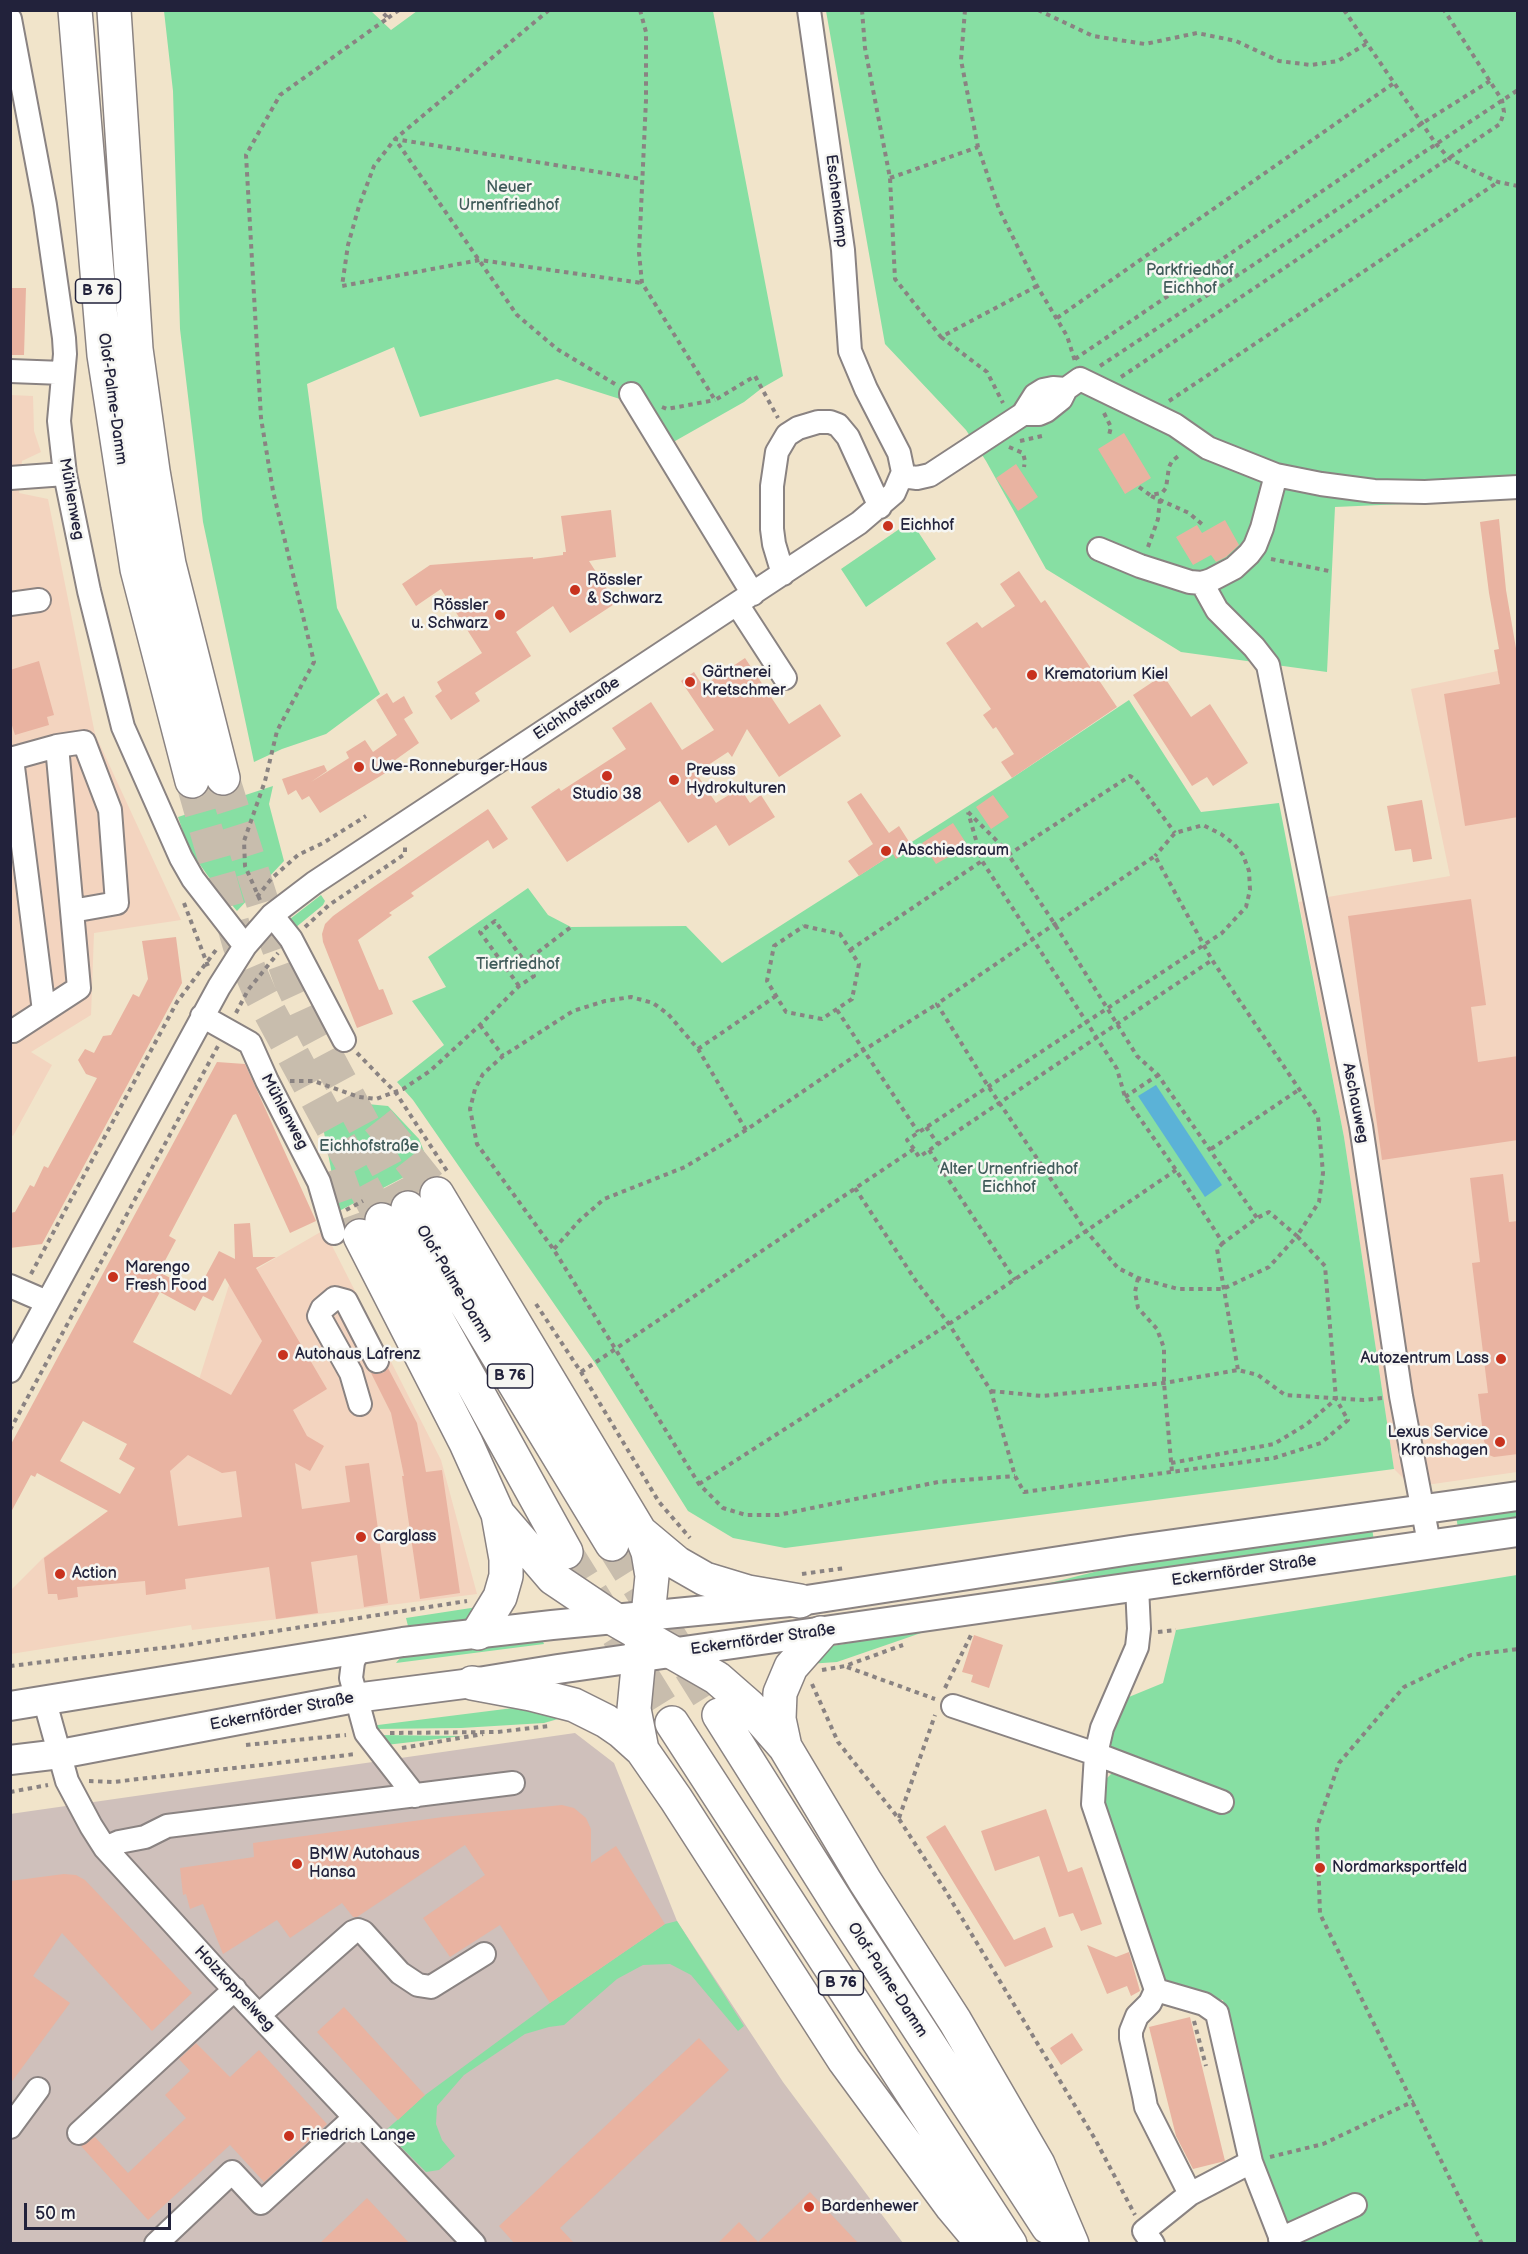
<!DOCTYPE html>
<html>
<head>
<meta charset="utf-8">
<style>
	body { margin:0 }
	#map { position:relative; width:1528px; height:2254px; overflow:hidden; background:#f1e4ca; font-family:"Balsamiq Sans",sans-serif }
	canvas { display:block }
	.frame { position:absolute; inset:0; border:12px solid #22223b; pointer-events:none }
	.scale { position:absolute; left:24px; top:2203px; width:147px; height:27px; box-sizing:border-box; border:3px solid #22223b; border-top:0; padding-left:8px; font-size:18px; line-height:21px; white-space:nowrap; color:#22223b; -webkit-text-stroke:4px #f6f6f2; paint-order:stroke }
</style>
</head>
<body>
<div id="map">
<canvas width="1528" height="2254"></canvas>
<div class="frame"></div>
<div class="scale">50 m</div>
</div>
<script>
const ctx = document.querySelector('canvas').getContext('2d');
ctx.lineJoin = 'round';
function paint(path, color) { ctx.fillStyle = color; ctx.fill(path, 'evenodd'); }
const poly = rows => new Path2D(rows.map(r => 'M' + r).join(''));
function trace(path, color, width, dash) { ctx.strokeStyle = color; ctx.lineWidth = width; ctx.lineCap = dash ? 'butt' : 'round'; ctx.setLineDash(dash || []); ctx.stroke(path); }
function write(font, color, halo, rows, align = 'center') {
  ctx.font = font + ' "Balsamiq Sans",sans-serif'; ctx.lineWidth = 5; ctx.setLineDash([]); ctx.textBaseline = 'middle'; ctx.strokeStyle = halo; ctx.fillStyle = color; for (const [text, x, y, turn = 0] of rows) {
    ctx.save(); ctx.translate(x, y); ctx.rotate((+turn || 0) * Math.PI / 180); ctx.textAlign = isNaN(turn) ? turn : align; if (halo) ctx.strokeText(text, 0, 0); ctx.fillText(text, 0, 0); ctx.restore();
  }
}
paint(poly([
	[10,395,33,396,34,431,41,452,22,461,19,493,48,499,95,734,181,920,94,933,91,1015,31,1052,52,1065,13,1136,10,1134],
	[1517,667,1517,1472,1412,1487,1394,1469,1344,1137,1299,902,1450,876,1411,689],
	[324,1230,441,1460,477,1594,192,1630,191,1625,11,1654,11,1590,44,1557,108,1511,170,1471,229,1285]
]), '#f3d4bf');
paint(poly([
	[575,1733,614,1763,677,1921,783,2082,903,2243,11,2243,10,1814]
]), '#cfc0bb');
paint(poly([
	[164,11,371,11,391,30,417,11,713,11,783,376,762,388,744,402,661,449,620,399,557,379,420,417,394,347,307,384,337,608,380,694,326,734,282,749,254,762,203,522,180,329,173,91],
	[826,11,1517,11,1517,499,1335,507,1327,672,1181,652,1046,569,986,461,966,430,885,344],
	[911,521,936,559,866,607,841,569],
	[1129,700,1201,812,1279,803,1344,1137,1394,1469,785,1548,733,1538,688,1511,595,1363,413,1100,397,1082,444,1045,412,1001,446,987,428,957,528,888,548,915,571,927,686,926,722,963,1012,778],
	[273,786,269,804,284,861,237,911,208,876,189,849,178,817],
	[321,895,325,901,323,905,295,928,290,919],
	[346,1102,388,1106,419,1139,429,1164,339,1211,322,1122],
	[1517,1507,1517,1520,1458,1528,1456,1516],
	[1372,1528,1374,1541,739,1635,735,1628,1014,1592,1138,1561],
	[1517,1575,1517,2243,1296,2243,1283,2218,1262,2166,1223,2000,1187,1996,1162,1977,1102,1799,1104,1781,1111,1774,1118,1773,1116,1752,1107,1741,1124,1699,1163,1683,1176,1630],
	[484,1606,471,1620,409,1630,406,1618],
	[921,1630,921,1633,837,1662,808,1664,822,1650,833,1646],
	[541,1637,544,1644,396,1663,403,1654],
	[521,1707,565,1717,544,1723,461,1728,373,1729,370,1726],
	[377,1735,463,1736,386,1745],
	[677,1921,744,2026,738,2031,691,1975,670,1964,643,1965,617,1979,564,2025,549,2027,525,2034,464,2075,437,2106,436,2124,442,2140,455,2156,439,2170,426,2172,385,2131,425,2095,550,2003,665,1924]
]), '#87dfa3');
paint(poly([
	[1156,1085,1222,1185,1205,1197,1138,1096]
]), '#5bb2d7');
paint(poly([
	[10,288,26,288,24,355,10,355],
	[1124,433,1151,478,1125,494,1098,449],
	[1016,464,1038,497,1018,511,996,478],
	[611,510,616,557,589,561,616,603,570,633,553,606,516,632,531,656,475,693,480,701,451,720,435,696,442,691,437,682,482,653,441,589,416,606,402,584,430,565,533,557,533,559,563,555,563,552,566,552,561,516],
	[1499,519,1506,590,1518,660,1518,817,1465,826,1444,694,1500,684,1494,650,1499,649,1489,593,1480,522],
	[1225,520,1239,545,1226,557,1216,562,1211,555,1193,565,1176,537,1197,525,1202,533],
	[1019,571,1041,603,1045,600,1117,707,1012,778,1001,762,1014,754,996,727,993,729,983,715,991,709,946,643,977,622,982,628,1015,606,1000,584],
	[745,658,789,724,820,704,841,736,779,777,747,729,732,757,728,752,696,773,716,803,740,788,750,803,761,795,775,817,729,846,716,825,688,843,660,801,567,862,531,807,559,788,561,791,626,749,612,728,651,702,682,750,714,730,681,681,694,672,703,686],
	[39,661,54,715,47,717,49,725,15,735,10,719,10,670],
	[1163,675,1191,717,1210,704,1248,763,1213,786,1207,777,1192,786,1133,695],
	[387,693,393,703,404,696,413,713,404,719,419,743,384,768,387,772,320,813,309,796,302,800,296,790,288,795,282,779,324,765,327,771,311,782,349,758,346,752,365,740,373,752,397,735,376,700],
	[861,793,889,833,899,826,913,848,896,859,893,854,859,876,848,861,873,844,847,802],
	[993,795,1009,817,991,829,976,807],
	[1422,800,1432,859,1413,862,1411,849,1395,851,1387,806],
	[488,809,508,839,493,849,488,840,472,851,411,893,414,896,389,913,392,915,358,940,379,990,383,989,393,1014,357,1028,323,942,322,934,325,924,333,916,372,888],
	[953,823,968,846,936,864,922,843],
	[1471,899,1486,1005,1471,1007,1478,1062,1518,1056,1518,1140,1382,1160,1348,916],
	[176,937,182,983,42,1244,10,1248,10,1213,15,1212,30,1185,34,1187,44,1166,48,1168,97,1078,86,1074,78,1060,85,1049,94,1053,103,1036,111,1035,133,994,139,997,148,979,142,941],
	[217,1062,245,1064,316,1221,290,1233,236,1114,233,1115,169,1236,176,1240,159,1272,197,1292,219,1251,235,1259,234,1224,250,1223,253,1257,276,1257,256,1268,327,1389,293,1410,307,1436,324,1446,310,1471,295,1463,302,1509,350,1502,345,1466,369,1463,388,1603,364,1607,357,1555,311,1562,318,1613,276,1619,269,1567,185,1579,186,1589,146,1595,145,1581,77,1587,78,1597,58,1600,57,1594,48,1594,44,1558,108,1511,37,1473,35,1477,31,1475,10,1514,10,1446],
	[225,1278,262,1341,231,1395,133,1342,160,1292,195,1311,203,1296,213,1301],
	[83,1421,127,1444,119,1459,135,1468,120,1494,60,1461],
	[188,1455,222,1473,236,1471,242,1517,178,1526,170,1471],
	[1503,1174,1509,1222,1518,1221,1518,1454,1494,1457,1489,1455,1484,1441,1478,1394,1488,1393,1472,1263,1480,1262,1470,1178],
	[388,1368,417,1423,426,1472,442,1470,460,1593,420,1599,402,1476,404,1476,391,1413,371,1373,383,1373],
	[974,1635,1003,1645,989,1688,971,1682,973,1675,962,1672],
	[562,1805,574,1808,586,1818,591,1829,591,1863,616,1846,665,1924,550,2003,500,1925,450,1957,423,1918,485,1875,465,1845,357,1917,353,1917,342,1903,290,1938,277,1920,223,1954,203,1904,190,1909,186,1894,183,1895,180,1868,254,1857,253,1843,443,1817],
	[1046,1809,1068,1872,1082,1867,1102,1924,1081,1931,1073,1913,1059,1917,1039,1856,995,1871,981,1831],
	[945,1825,1014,1940,1045,1927,1053,1947,1005,1967,926,1837],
	[64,1874,76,1875,85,1880,192,1993,152,2031,62,1933,33,1976,70,2003,10,2084,10,1881],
	[1087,1945,1116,1957,1129,1952,1140,1991,1131,1996,1127,1986,1107,1994],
	[344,2007,425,2095,398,2120,317,2032],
	[1190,2017,1225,2161,1193,2169,1176,2136,1149,2027],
	[1072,2033,1083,2050,1061,2065,1050,2048],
	[699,2038,729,2070,560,2228,575,2244,515,2244,499,2226],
	[196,2043,230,2077,259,2050,327,2124,264,2182,230,2145,148,2220,81,2146,95,2137,128,2173,186,2118,165,2095,190,2071,179,2059],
	[810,2192,859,2244,717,2244,739,2222,758,2242],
	[367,2198,410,2244,319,2244]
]), '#e9b3a1');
trace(poly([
	[223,778,268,920,290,980,313,1030,408,1208],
	[192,781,239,945,260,994,382,1220],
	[378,1120,437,1194],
	[336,1169,360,1236],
	[612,1544,719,1715],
	[566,1552,672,1723]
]), '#c8bdad', 33, [33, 16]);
const minor = poly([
	[10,19,45,205,64,338,65,354,59,421,65,474,89,591,123,727,181,858,193,879,245,946],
	[10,371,63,373],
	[631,394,753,594],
	[1023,414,1039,414,1046,411,1061,399,1066,389,1080,379,1175,425,1208,448,1276,475,1321,484,1374,491,1425,492,1518,487],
	[902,476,917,478,930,475,1023,414,1035,395,1043,390,1053,388,1066,389],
	[10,478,65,474],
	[1099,549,1140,566,1190,582,1202,583,1211,580,1234,568,1249,554,1255,546,1262,528,1276,475],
	[783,574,774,544,772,529,772,486,777,452,787,435,798,428,818,422,830,422,838,425,848,437,880,507],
	[1202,583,1217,610,1254,647,1268,665,1361,1126,1401,1396,1429,1543],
	[10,604,39,600],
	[737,604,785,678],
	[57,746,84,742,110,810,117,903,72,911],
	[10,759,57,746,79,988,13,1031,10,1030],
	[12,759,44,1011],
	[272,915,291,939,344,1040],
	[202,1016,250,1043,267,1081,319,1182,334,1233],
	[10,1286,47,1302],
	[10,1371,219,987,245,946,272,915,314,883,859,523,894,493,903,472,899,453,866,389,850,351,843,250,809,10],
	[360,1404,351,1373,319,1316,322,1309,335,1298,346,1301,377,1361],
	[1137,1586,1139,1629,1137,1647,1102,1728,1096,1754,1093,1804,1156,1990,1150,2003,1137,2016,1131,2031,1131,2038,1144,2096,1146,2107,1190,2194,1144,2231,1153,2244],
	[359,1649,353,1662,351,1678,366,1733,415,1796],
	[45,1702,67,1781,91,1826,105,1848,215,1969,474,2244],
	[953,1706,1096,1754,1222,1802],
	[105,1848,119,1842,145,1837,167,1826,513,1783],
	[1156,1990,1204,2004,1217,2013,1251,2162,1190,2194],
	[259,2015,353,1932,358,1930,363,1932,400,1973,418,1985,431,1987,484,1954],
	[10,2127,38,2089],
	[79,2133,235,1989],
	[1251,2162,1283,2244],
	[1280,2239,1355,2205],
	[156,2244,232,2172,261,2203,354,2118]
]);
const major = poly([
	[10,1706,403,1642,552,1625,800,1601,1131,1550,1518,1496],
	[10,1760,60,1754,355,1698,472,1683,558,1669,1518,1532]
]);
const highway = poly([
	[75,10,104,355,137,569,192,781],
	[114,10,136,349,153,471,169,564,223,778],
	[437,1194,640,1532,648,1552,652,1576,648,1616,639,1657,634,1709,642,1750],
	[408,1208,612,1544],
	[382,1220,566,1552],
	[360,1236,466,1443,498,1514,506,1559,506,1576,500,1597,478,1633],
	[498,1514,553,1578,614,1619,717,1678,749,1706,785,1747,865,1881,955,2021,1038,2164,1072,2244],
	[640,1532,677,1563,705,1579,748,1592,800,1601],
	[472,1683,531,1694,574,1705,606,1721,622,1732,642,1750,676,1799,844,2060,952,2207,983,2244],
	[719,1715,845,1915,1048,2227],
	[672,1723,1010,2244],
	[785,1747,779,1719,780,1693,791,1667,821,1633]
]);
trace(minor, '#8a8382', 26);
trace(major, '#8a8382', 32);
trace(highway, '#8a8382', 36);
trace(poly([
	[549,10,395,139,374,166,359,206,348,245,342,286,480,260,642,283],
	[640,10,646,32,646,100,639,253,642,283,715,400,755,376,778,418],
	[862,10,865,48,890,178,895,279,941,337,1037,286],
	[965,10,961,60,978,147,999,209,1037,286,1067,336,1075,361],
	[1038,10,1093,36,1145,44,1197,33,1236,41,1279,61,1311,65,1338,61,1366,44],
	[1344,10,1436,144,1449,158,1470,169,1498,182,1518,186],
	[388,18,399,10],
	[890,178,978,147],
	[1057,318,1394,83],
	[941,337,987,372,1003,403],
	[1075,359,1421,124,1490,81],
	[1100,366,1518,90],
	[1121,377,1500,124,1504,112,1502,100,1444,10],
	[615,384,557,349,517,315,395,139,641,179],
	[1169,401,1498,182],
	[662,407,667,409,715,400],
	[1104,413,1111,427,1109,435],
	[1020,441,1042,436],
	[1009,447,1023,453,1025,461,1024,467],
	[1139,487,1150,495,1162,493,1166,488,1169,467,1172,461,1181,454],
	[1151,496,1189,513,1204,526],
	[1148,547,1158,519,1160,499],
	[1271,559,1329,571],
	[968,812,1004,848,1054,923,1137,1056,1158,1075,1257,1218,1223,1243,1176,1170,1125,1097,1117,1069,982,861,968,812],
	[1008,855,1130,776,1135,779,1175,833],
	[257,897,272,878,298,855,323,843,366,816],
	[260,900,245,866,244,841,265,781,277,731,314,662,273,491,261,418,246,155,280,95,388,18,380,10],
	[184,903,208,966],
	[804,926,840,934,859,964,852,999,822,1019,786,1012,767,981,774,946,804,926],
	[305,927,329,905,405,854,405,845],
	[850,950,982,861],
	[519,986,480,932,495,921,525,962],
	[837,1010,918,1132],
	[236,1013,248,990,278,953],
	[480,1025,503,1056],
	[698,1049,776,996],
	[357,1053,396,1093,447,1171],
	[290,1081,314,1081,359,1097,376,1099,403,1089,430,1071,480,1025,519,986,534,976,525,962,571,927],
	[1125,1097,1158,1075],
	[926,1127,938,1144],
	[746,1130,698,1049,668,1014,653,1003,631,997,605,1001,573,1011,503,1056,483,1074,475,1089,470,1109,477,1144,554,1250,699,1484,723,1508,746,1515,778,1515,938,1482,1015,1476],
	[914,1149,907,1140,1222,933,1246,907,1250,890,1249,871,1243,855,1234,844,1221,834,1203,825,1175,833,1155,856],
	[1211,1149,1300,1089],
	[929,1150,1015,1280],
	[855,1188,916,1281,949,1324,991,1391,1015,1476,1024,1492,1274,1458,1321,1443,1348,1420,1336,1399,1325,1266,1297,1236,1319,1202,1323,1173,1318,1117,1212,960,1155,856,937,1004,988,1086,1086,1231,1118,1268,1138,1278,1178,1289,1223,1289,1269,1267,1297,1236,1269,1212,1257,1218],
	[346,1210,363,1201],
	[1223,1243,1217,1249,1238,1370],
	[554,1249,579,1221,604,1199,685,1167,746,1130,864,1050,937,1004],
	[31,1274,177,1002,216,950],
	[1138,1278,1135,1292,1138,1308,1157,1329,1164,1348,1164,1383,1172,1472],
	[536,1304,581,1372,659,1502,690,1538],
	[581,1372,914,1149,919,1157,1212,960],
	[991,1391,1042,1396,1164,1383,1238,1370,1258,1375,1285,1395,1364,1400,1383,1398],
	[10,1430,218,1046],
	[1171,1463,1274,1444,1307,1424,1336,1399],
	[699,1484,949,1324,1176,1170],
	[802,1574,845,1568],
	[1158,1632,1176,1630],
	[10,1666,187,1645,467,1601],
	[847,1667,935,1699],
	[822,1670,845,1666,903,1645],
	[812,1684,838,1742,899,1819,945,1890,1095,2139,1135,2215],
	[945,1688,972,1633],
	[390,1733,497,1732,550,1726],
	[246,1745,346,1735],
	[402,1748,483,1734],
	[89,1781,113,1782,356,1754],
	[10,1792,48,1785],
	[899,1818,935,1715],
	[1194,2021,1206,2066],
	[1270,2157,1323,2144,1414,2101],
	[1482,2244,1320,1914,1317,1827,1339,1763,1404,1687,1471,1655,1518,1649]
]), '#8a8382', 4, [4.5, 4.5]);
trace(minor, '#fff', 22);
trace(major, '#fff', 28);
trace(highway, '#fff', 33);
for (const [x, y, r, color] of [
	[888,526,6,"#c8321e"],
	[575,590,6,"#c8321e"],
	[500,615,6,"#c8321e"],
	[1032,675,6,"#c8321e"],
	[690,682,6,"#c8321e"],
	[359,767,6,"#c8321e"],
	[607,776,6,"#c8321e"],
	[674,780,6,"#c8321e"],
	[886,851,6,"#c8321e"],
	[113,1277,6,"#c8321e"],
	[283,1355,6,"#c8321e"],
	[1501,1359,6,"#c8321e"],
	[1500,1442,6,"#c8321e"],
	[361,1537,6,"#c8321e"],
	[60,1574,6,"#c8321e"],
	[297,1864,6,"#c8321e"],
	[1320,1868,6,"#c8321e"],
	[289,2136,6,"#c8321e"],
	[809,2207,6,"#c8321e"]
]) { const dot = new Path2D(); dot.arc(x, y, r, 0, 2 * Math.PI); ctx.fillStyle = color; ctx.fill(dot); trace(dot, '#f6f6f2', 2); }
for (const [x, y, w] of [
	[98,291,45],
	[510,1376,45],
	[841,1983,45]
]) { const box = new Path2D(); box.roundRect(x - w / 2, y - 12, w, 24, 4.5); ctx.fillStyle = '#f6f6f2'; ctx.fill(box); trace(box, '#22223b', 1.5); }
write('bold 15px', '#22223b', null, [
	["B 76",98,291],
	["B 76",510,1376],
	["B 76",841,1983]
]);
write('16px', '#405b5a', '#f6f6f2', [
	["Neuer",509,188],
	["Urnenfriedhof",509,206],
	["Parkfriedhof",1190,271],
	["Eichhof",1190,289],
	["Tierfriedhof",518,965],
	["Eichhofstraße",369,1147],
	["Alter Urnenfriedhof",1009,1170],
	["Eichhof",1009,1188]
]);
write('16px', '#22223b', '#f6f6f2', [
	["Eschenkamp",836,201,83],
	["Olof-Palme-Damm",112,399,82],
	["Mühlenweg",71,499,80],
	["Eichhofstraße",577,709,-34],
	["Aschauweg",1355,1103,79],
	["Mühlenweg",284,1112,62],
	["Olof-Palme-Damm",454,1284,59],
	["Eckernförder Straße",1244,1571,-8],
	["Eckernförder Straße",763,1640,-8],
	["Eckernförder Straße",282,1712,-11],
	["Olof-Palme-Damm",887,1980,57],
	["Holzkoppelweg",234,1989,47]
]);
write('16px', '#22223b', '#f6f6f2', [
	["Eichhof",900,526],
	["Rössler",587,581],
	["& Schwarz",587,599],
	["Rössler",488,606,"right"],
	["u. Schwarz",488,624,"right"],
	["Gärtnerei",702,673],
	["Kretschmer",702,691],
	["Krematorium Kiel",1044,675],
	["Uwe-Ronneburger-Haus",371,767],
	["Preuss",686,771],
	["Hydrokulturen",686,789],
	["Studio 38",607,795,"center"],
	["Abschiedsraum",898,851],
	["Marengo",125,1268],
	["Fresh Food",125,1286],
	["Autohaus Lafrenz",295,1355],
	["Autozentrum Lass",1489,1359,"right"],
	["Lexus Service",1488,1433,"right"],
	["Kronshagen",1488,1451,"right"],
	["Carglass",373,1537],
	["Action",72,1574],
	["BMW Autohaus",309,1855],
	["Hansa",309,1873],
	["Nordmarksportfeld",1332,1868],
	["Friedrich Lange",301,2136],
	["Bardenhewer",821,2207]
], 'left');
</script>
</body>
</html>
